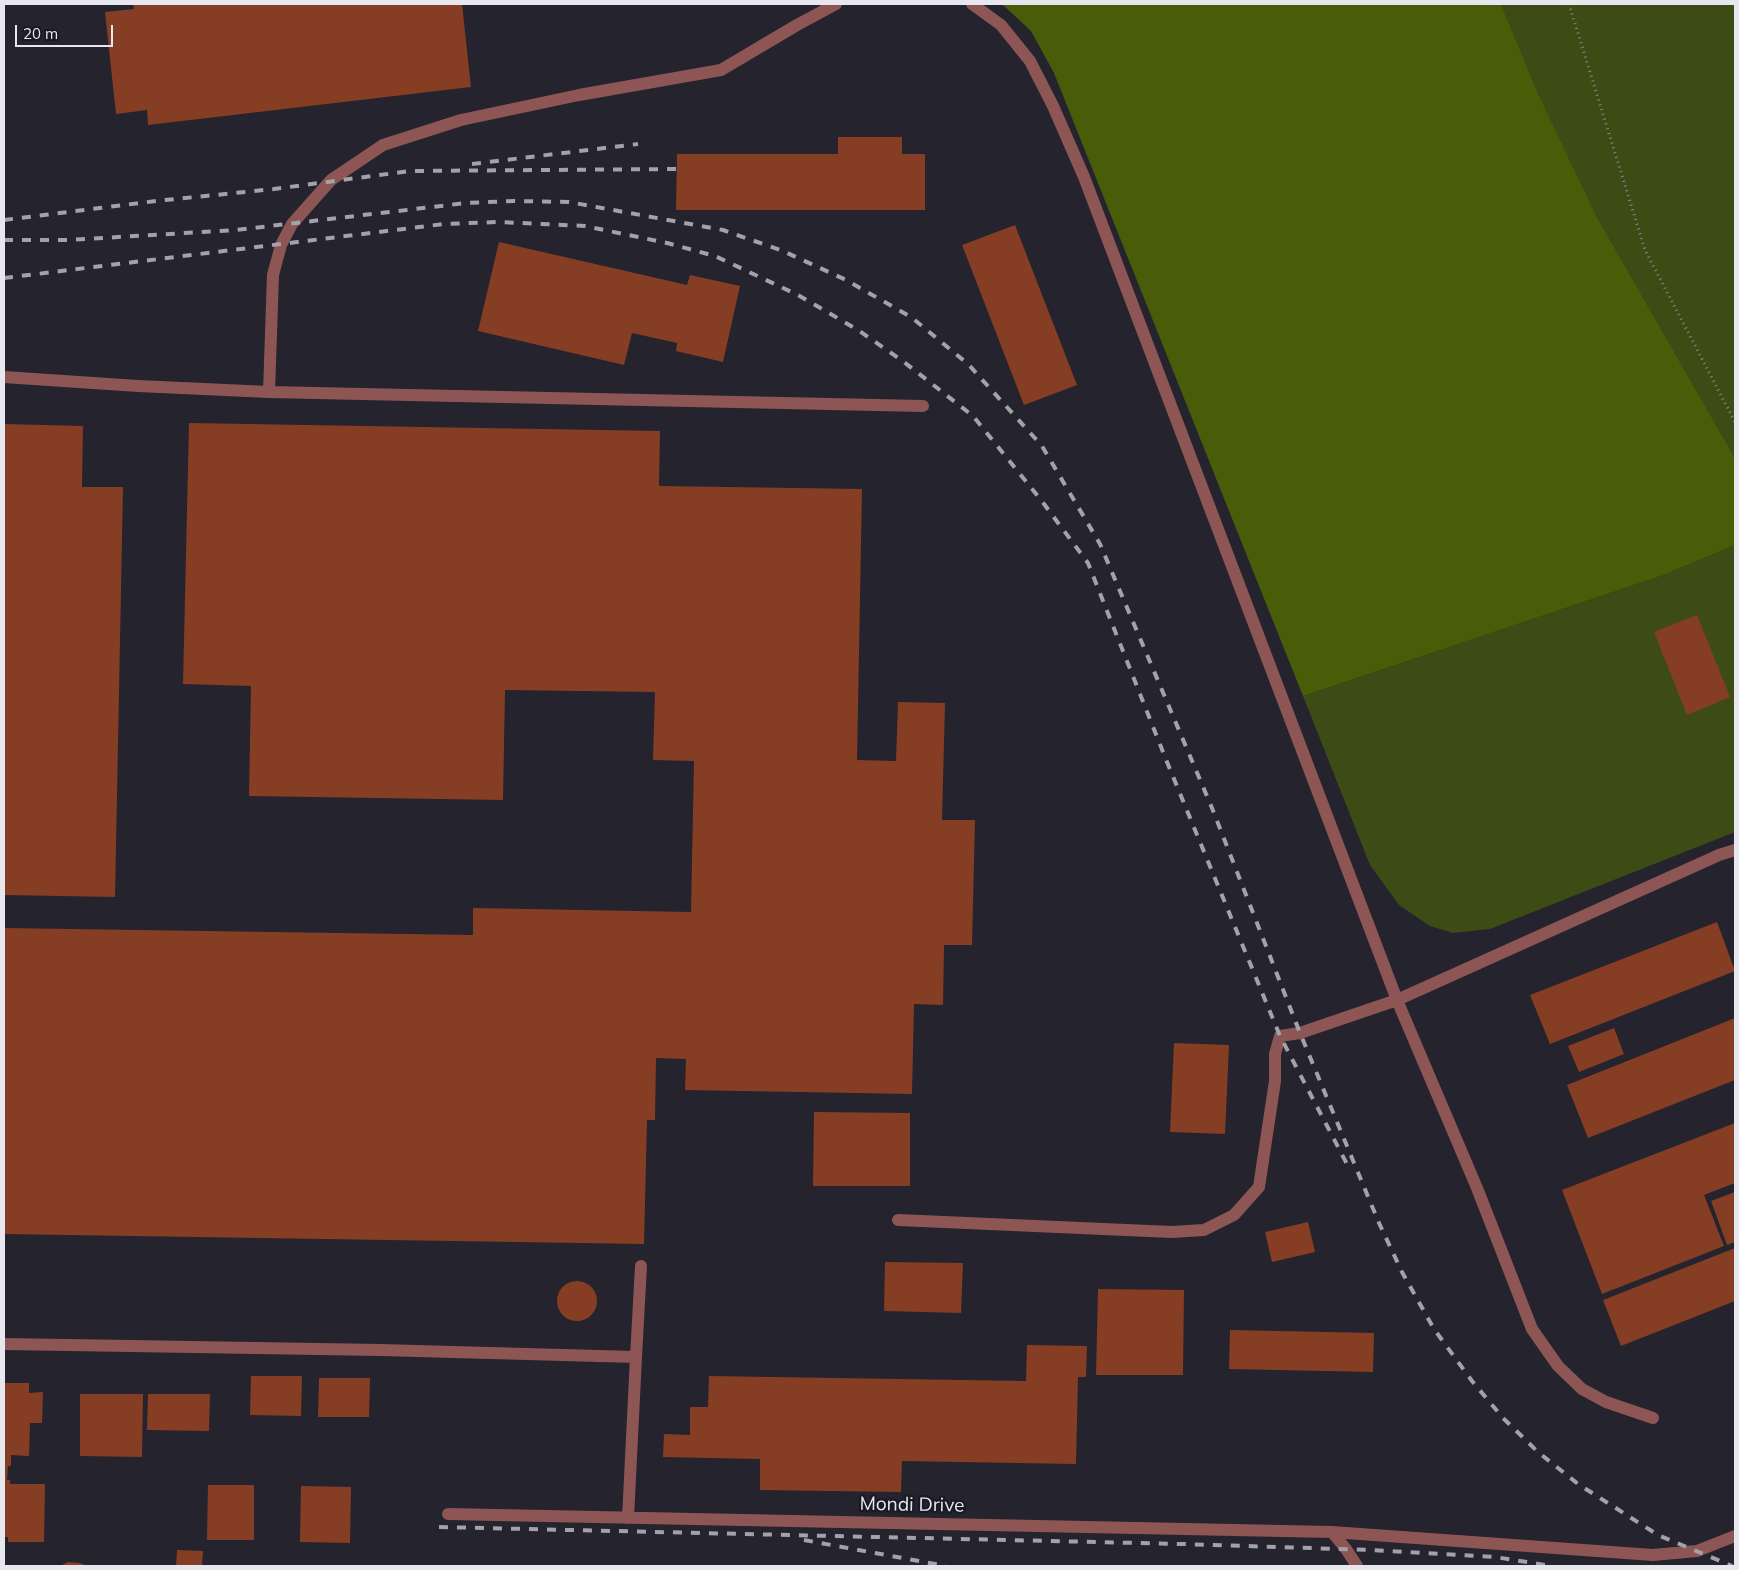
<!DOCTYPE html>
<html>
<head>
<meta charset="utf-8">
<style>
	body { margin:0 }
	#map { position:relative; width:1739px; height:1570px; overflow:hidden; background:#24232e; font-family:Mulish,sans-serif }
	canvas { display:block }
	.frame { position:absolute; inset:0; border:5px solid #e7e7ef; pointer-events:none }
	.scale { position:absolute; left:15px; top:25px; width:98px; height:22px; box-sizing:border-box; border:2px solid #e7e7ef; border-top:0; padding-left:6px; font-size:15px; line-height:18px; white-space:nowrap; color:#e7e7ef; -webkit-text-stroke:4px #1a1a24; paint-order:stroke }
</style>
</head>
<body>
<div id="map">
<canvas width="1739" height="1570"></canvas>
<div class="frame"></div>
<div class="scale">20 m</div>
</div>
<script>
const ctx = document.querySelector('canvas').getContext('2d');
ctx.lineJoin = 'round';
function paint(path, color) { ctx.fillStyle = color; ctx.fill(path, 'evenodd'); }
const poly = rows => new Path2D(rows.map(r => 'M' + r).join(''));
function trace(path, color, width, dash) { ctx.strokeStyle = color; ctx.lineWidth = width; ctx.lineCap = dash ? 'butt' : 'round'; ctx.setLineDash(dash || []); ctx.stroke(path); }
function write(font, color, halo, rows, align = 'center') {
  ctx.font = font + ' Mulish,sans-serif'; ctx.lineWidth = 4.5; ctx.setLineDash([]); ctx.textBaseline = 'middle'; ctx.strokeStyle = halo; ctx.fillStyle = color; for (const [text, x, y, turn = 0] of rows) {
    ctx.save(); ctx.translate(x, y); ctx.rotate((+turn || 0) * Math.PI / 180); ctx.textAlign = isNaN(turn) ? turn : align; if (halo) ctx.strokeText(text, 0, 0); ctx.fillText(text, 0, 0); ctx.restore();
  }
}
paint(poly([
	[1501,4,1735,4,1735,458,1597,217,1538,93],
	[1735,545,1735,832,1490,929,1453,933,1430,926,1399,905,1370,865,1303,696,1664,575]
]), '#3d4c15');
paint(poly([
	[1002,4,1501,4,1538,93,1597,217,1735,458,1735,545,1664,575,1303,696,1054,73,1031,31]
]), '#495d08');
paint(poly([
	[133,4,462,4,471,87,148,125,147,110,116,114,105,12,134,9],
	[838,137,902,137,902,154,925,154,925,210,676,210,677,154,838,154],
	[1015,225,1077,385,1024,405,962,245],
	[499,242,687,285,690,275,740,286,723,362,676,351,677,343,632,333,624,365,478,331],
	[189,423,660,431,659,486,862,489,857,760,896,761,898,702,945,703,942,820,975,820,972,945,944,945,943,1005,914,1004,912,1094,685,1090,686,1059,656,1058,655,1120,647,1120,644,1244,4,1234,4,928,473,935,473,908,691,912,694,761,653,760,655,692,505,690,503,800,249,796,251,686,183,684],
	[4,424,83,426,82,487,123,487,115,897,4,895],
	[1697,615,1730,697,1687,715,1654,632],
	[1717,922,1735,971,1550,1044,1530,995],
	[1735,1018,1735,1080,1588,1138,1567,1085],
	[1614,1028,1624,1054,1579,1072,1568,1046],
	[1174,1043,1229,1045,1225,1134,1170,1132],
	[814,1112,910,1113,910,1186,813,1186],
	[1735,1123,1735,1183,1704,1195,1724,1246,1602,1294,1562,1190],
	[1735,1192,1735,1242,1727,1245,1711,1201],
	[1308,1222,1315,1252,1272,1262,1265,1232],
	[1735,1248,1735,1301,1621,1346,1603,1300],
	[885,1262,963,1263,961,1313,884,1311],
	'557 1301a20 20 0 1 1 40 0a20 20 0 1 1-40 0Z',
	[1098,1289,1184,1290,1183,1375,1096,1375],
	[1230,1330,1374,1333,1373,1372,1229,1369],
	[1027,1345,1087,1346,1086,1377,1078,1377,1076,1464,902,1461,901,1492,760,1490,760,1459,663,1457,664,1434,690,1435,690,1407,708,1407,709,1376,1026,1381],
	[251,1376,302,1376,301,1416,250,1415],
	[319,1378,370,1378,369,1417,318,1417],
	[4,1383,29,1383,29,1393,43,1392,42,1423,30,1423,29,1456,11,1455,11,1466,8,1466,7,1480,10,1480,10,1484,45,1484,44,1542,8,1542,8,1537,4,1537],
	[80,1394,143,1394,142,1457,80,1456],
	[148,1394,210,1394,209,1431,147,1430],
	[208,1485,254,1485,254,1540,207,1540],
	[301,1486,351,1487,350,1543,300,1542],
	[177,1550,203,1551,202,1566,176,1566],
	[68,1562,80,1563,87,1566,60,1566]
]), '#853e24');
trace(poly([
	[1569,4,1645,250,1735,422]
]), '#878790', 3, [1, 4]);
trace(poly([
	[972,4,1001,25,1030,61,1053,106,1084,177,1397,1000,1477,1188,1532,1329,1558,1366,1582,1389,1606,1402,1653,1418],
	[4,377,138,386,269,392,923,406],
	[269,392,273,275,281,245,292,224,331,180,383,145,461,120,579,95,721,70,797,25,836,4],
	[898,1220,1172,1232,1204,1230,1234,1215,1259,1187,1275,1081,1275,1054,1280,1036,1300,1033,1397,1000,1719,855,1735,850],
	[4,1344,381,1350,636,1357,628,1518],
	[636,1357,641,1266],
	[448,1514,1332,1532,1346,1549,1357,1566],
	[1332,1532,1653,1555,1697,1551,1735,1536]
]), '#8d5654', 12);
trace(poly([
	[472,164,638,144],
	[4,220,156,201,274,189,410,171,676,169],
	[4,240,68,240,236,230,466,203,514,201,569,202,723,230,783,251,846,280,911,317,968,364,1042,446,1100,544,1212,808,1300,1033,1379,1223,1402,1272,1434,1329,1472,1381,1503,1418,1538,1452,1578,1484,1658,1535,1732,1566],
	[4,278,444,224,499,222,585,226,667,243,715,256,798,295,858,330,904,362,973,416,1041,500,1088,563,1167,762,1280,1036,1348,1166],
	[439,1527,1182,1544,1372,1550,1495,1557,1552,1566],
	[804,1540,946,1566]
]), '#a2a2ab', 4, [9, 9]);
write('19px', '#e7e7ef', '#1a1a24', [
	["Mondi Drive",912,1505,1]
]);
</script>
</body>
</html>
